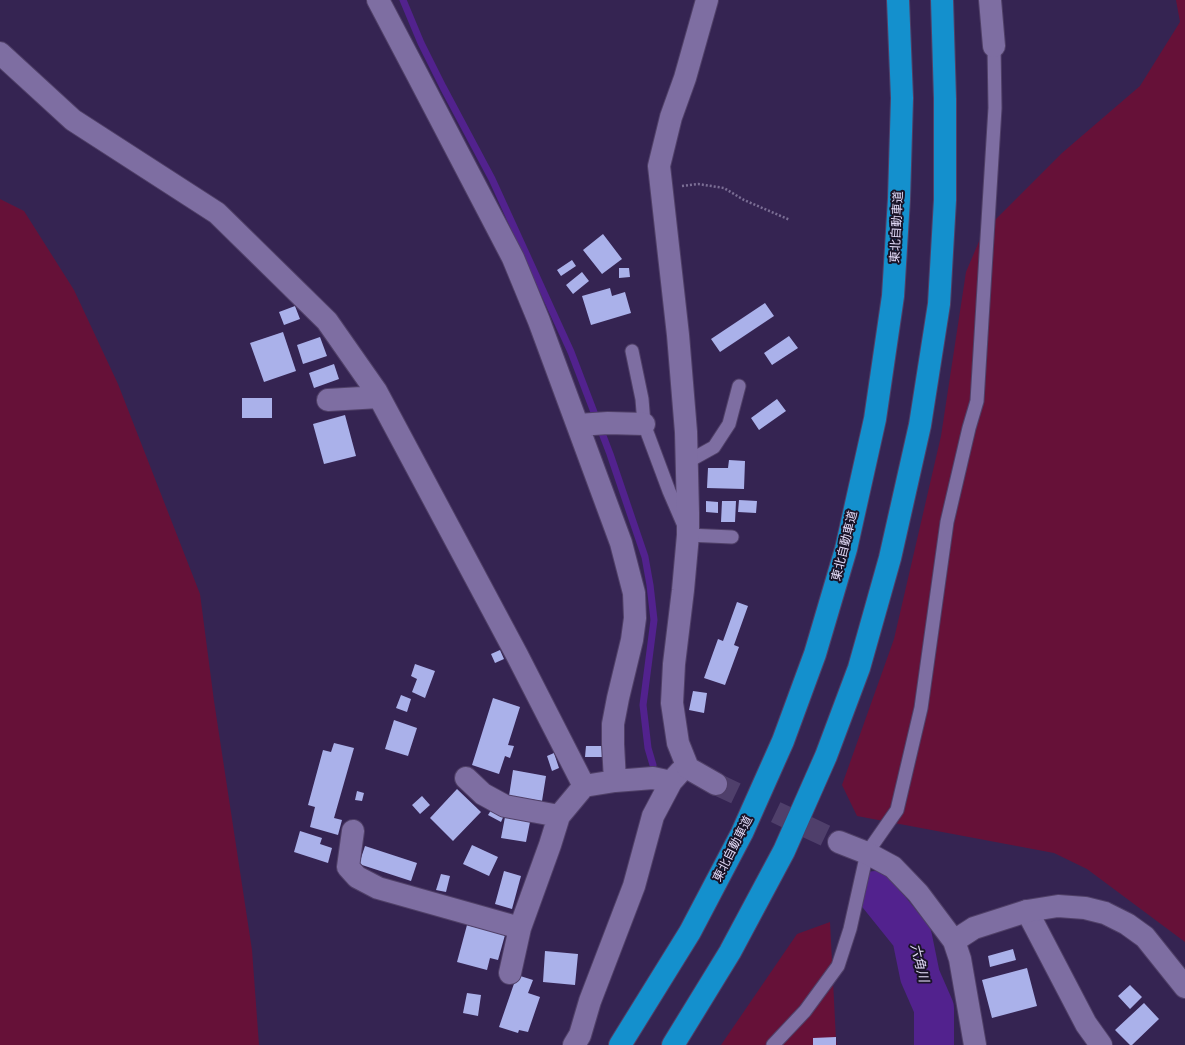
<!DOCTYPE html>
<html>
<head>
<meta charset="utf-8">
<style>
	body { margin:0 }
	canvas { display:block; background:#352452 }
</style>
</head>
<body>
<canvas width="1185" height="1045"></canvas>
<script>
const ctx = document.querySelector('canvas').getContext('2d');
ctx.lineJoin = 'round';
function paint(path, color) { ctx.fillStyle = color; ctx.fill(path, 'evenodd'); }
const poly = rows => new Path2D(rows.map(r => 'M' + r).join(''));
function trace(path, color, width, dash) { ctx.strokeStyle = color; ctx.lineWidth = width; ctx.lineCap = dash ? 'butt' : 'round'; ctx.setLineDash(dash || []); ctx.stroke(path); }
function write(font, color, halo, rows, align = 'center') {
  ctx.font = font + ' Merriweather,"Noto Sans JP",serif'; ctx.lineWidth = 4; ctx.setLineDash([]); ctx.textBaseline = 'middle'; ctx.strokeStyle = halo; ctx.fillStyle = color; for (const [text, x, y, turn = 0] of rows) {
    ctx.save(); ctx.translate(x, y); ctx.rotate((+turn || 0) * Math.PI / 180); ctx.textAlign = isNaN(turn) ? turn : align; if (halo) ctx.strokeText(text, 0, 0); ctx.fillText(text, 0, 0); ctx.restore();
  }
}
paint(poly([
	[1176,0,1185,0,1185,942,1087,869,1054,853,857,816,842,785,894,639,941,436,966,272,983,232,1062,153,1140,86,1180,22],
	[0,199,24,211,74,290,118,384,200,594,214,701,252,950,259,1045,0,1045],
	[830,922,836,1040,837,1045,721,1045,797,934]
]), '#661138');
trace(poly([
	[403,0,421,43,443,87,492,179,571,352,610,454,645,557,650,585,654,620,643,705,648,748,653,765]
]), '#52228e', 7);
trace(poly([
	[875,891,912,937,920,976,934,1008,934,1045]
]), '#52228e', 40);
paint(poly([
	[603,234,622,259,602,274,583,250],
	[572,260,576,266,561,276,557,270],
	[619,268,629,268,630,277,619,278],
	[582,272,589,281,573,294,566,285],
	[610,288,612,296,625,292,631,313,591,325,582,296],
	[765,303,774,316,720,352,711,339],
	[295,306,300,319,284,325,279,312],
	[283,332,296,371,264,382,250,343],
	[789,336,798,348,772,365,764,353],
	[320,337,327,356,303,364,297,345],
	[334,364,339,379,314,388,309,373],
	[242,398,272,398,272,418,242,418],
	[777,399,786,411,759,430,751,418],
	[345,415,356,456,324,464,313,424],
	[729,460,745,461,744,489,707,488,708,468,728,468],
	[739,500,757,501,756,513,738,512],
	[706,501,718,502,718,513,706,512],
	[722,501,736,501,735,522,721,522],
	[737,602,748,606,734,645,739,647,725,685,704,678,718,639,723,641],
	[500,650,504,659,495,663,491,654],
	[415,664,435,671,425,698,412,692,417,679,411,676],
	[693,691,707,693,704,713,689,710],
	[401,695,411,699,407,712,396,708],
	[493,698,520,707,508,745,514,746,510,758,505,756,499,774,472,765],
	[394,720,417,728,408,756,385,749],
	[334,743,354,748,334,818,342,820,338,835,310,827,315,807,308,805,323,750,331,752],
	[586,746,606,746,606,757,585,757],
	[554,753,559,768,552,771,547,756],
	[513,770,546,776,542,801,509,796],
	[457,789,481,812,453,841,430,818],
	[357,791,364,793,362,801,355,800],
	[422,796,430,805,420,814,412,805],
	[493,807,505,813,501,822,488,815],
	[505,817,530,822,526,842,501,838],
	[300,831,322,838,320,844,332,848,328,863,294,852],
	[472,845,498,857,489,876,463,864],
	[365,846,417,863,411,881,359,864],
	[504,871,521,876,512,909,495,904],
	[441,874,450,876,446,892,436,890],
	[467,925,505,935,498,960,490,958,487,970,457,962],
	[1013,949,1016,960,990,967,988,956],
	[545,951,578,954,575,985,543,982],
	[1027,968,1037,1006,992,1018,982,980],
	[517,975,533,980,528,993,540,997,528,1032,519,1030,518,1033,499,1027],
	[1130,985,1142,997,1130,1009,1118,996],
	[467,993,481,995,478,1016,463,1013],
	[1144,1003,1159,1019,1132,1045,1130,1045,1115,1030],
	[836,1037,836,1045,813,1045,813,1038]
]), '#aab1ea');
trace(poly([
	[716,784,839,842]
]), '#4f3f6b', 22, [22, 11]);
const service = poly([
	[632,351,642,399,644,424,669,491,688,535,732,537],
	[687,462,714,447,729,424,739,386],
	[773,1045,805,1011,838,966,850,929,867,853,897,810,921,708,947,522,969,428,977,401,995,108,994,46]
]);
const minor = poly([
	[378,0,418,76,513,258,539,321,621,543,634,593,635,618,632,640,618,698,613,724,613,744,615,781],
	[990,0,994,46],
	[0,53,73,120,217,213,327,321,376,391,517,655,584,786,615,781,653,778,671,782],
	[328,400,379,397],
	[578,425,608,423,644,424],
	[466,778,483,794,505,806,559,816],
	[353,831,348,867,357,877,378,888,520,928],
	[1027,911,1086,1024,1101,1045],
	[510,973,520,928,550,845,559,816,584,786],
	[574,1045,580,1035,590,1001,634,886,653,816,671,782,680,772]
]);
const tertiary = poly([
	[707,0,685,78,671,117,659,166,678,335,686,432,688,513,688,535,683,590,674,664,672,703,678,743,688,768,716,784],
	[839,842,867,853,893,867,918,893,954,941,960,959,975,1045],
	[954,941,974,928,1027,911,1058,906,1085,908,1105,913,1127,924,1145,937,1185,987]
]);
const motorway = poly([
	[620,1045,690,932,742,833,783,741,815,654,846,549,875,419,893,296,899,199,902,98,898,0],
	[673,1045,730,952,784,851,826,756,859,668,890,558,920,425,939,304,945,200,945,99,942,0]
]);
trace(service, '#504068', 15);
trace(minor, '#504068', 24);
trace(tertiary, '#504068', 24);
trace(motorway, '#504068', 24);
trace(poly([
	[682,186,698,184,724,188,744,200,790,220]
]), '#7b6e95', 2.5, [2, 2]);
trace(service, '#7e6ea2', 13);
trace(minor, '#7e6ea2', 22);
trace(tertiary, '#7e6ea2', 22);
trace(motorway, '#1490cd', 22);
write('12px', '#e2daf7', '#191327', [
	["東北自動車道",897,227,-87],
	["東北自動車道",845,546,-76],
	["東北自動車道",733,849,-63]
]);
write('italic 13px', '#e3dcf8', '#191327', [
	["六角川",919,963,76]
]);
</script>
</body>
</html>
